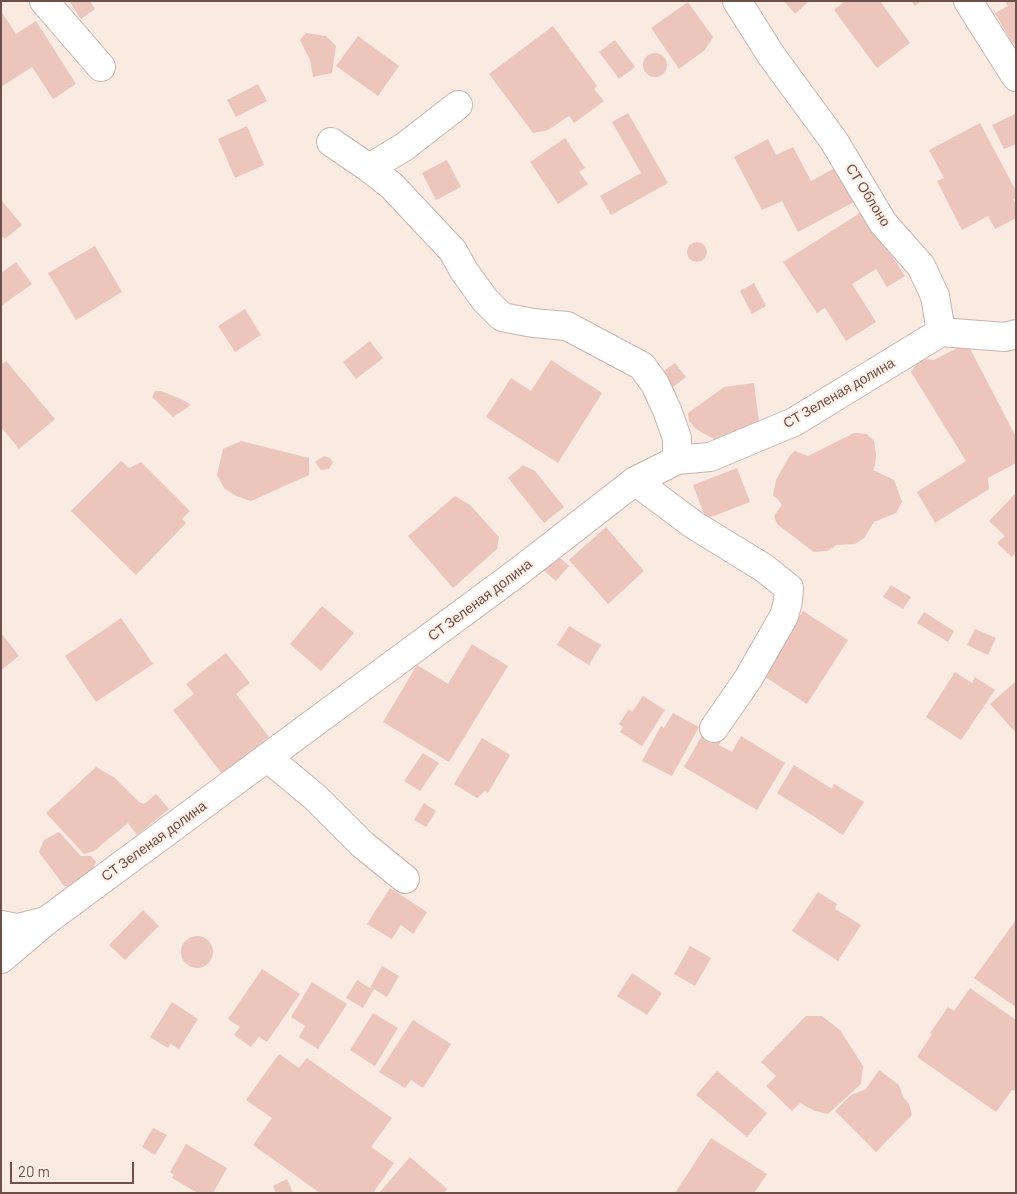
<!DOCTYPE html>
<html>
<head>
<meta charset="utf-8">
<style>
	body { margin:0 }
	#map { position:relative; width:1017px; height:1194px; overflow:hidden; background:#f9ebe2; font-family:Barlow,sans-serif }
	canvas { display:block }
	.frame { position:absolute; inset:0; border:2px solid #6e504b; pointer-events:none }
	.scale { position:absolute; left:10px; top:1162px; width:124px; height:22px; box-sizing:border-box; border:2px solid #6e504b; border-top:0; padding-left:6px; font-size:15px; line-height:18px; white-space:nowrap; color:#6e504b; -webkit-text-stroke:4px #fdf0e7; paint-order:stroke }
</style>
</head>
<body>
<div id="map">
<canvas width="1017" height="1194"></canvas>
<div class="frame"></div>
<div class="scale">20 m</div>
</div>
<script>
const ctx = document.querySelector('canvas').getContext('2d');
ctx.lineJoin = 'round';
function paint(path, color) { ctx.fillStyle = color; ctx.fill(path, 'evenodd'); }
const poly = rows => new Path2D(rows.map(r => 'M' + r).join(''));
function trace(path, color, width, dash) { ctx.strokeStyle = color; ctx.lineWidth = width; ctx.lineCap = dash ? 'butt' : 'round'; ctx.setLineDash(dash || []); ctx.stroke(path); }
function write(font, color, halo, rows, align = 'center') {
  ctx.font = font + ' Barlow,sans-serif'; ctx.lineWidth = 4.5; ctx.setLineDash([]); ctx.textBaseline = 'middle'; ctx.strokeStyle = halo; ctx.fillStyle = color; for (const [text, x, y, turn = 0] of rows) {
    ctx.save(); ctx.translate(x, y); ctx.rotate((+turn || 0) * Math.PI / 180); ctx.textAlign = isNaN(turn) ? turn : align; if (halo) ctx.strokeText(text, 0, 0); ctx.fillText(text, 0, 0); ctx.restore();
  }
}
paint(poly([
	[69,1,90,1,95,9,81,19],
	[784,1,809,1,795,14],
	[845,1,880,1,910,43,877,68,834,10],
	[911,1,921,1,915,6],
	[1005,1,1016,1,1016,43,1013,44,995,13,1008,6],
	[688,2,713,37,705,50,679,69,651,28],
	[1,11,16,34,36,21,76,84,53,99,32,67,1,87],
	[553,26,597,86,594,89,604,101,574,123,569,116,548,130,533,133,489,74],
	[306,33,326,36,336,46,332,73,313,77,310,60,300,40],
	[358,36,399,66,378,96,336,66],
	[615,40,635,67,619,79,599,52],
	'643 65a12 12 0 1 1 24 0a12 12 0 1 1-24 0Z',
	[258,84,267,101,236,117,227,100],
	[628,113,668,183,611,215,600,196,641,173,612,122],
	[1015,114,1016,144,1004,149,992,125],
	[980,123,1016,191,1016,198,1013,199,1016,205,1016,218,995,229,988,216,962,230,937,181,944,178,929,150],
	[247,126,264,165,235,178,218,139],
	[565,138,585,168,579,172,588,184,558,204,530,162],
	[768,139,776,155,793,147,811,181,835,168,854,202,798,232,782,201,762,210,734,157],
	[447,160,461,187,436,200,422,173],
	[1,200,22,225,5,239,1,235],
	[863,211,905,276,887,287,876,269,852,284,876,322,846,341,825,308,817,313,783,262],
	'687 252a10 10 0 1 1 20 0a10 10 0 1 1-20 0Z',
	[95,246,122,292,76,320,48,273],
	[16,262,32,284,1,306,1,273],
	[754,283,766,306,752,314,740,291],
	[245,309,261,335,235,352,218,326],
	[370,341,383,358,356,379,343,362],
	[967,343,1016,437,1016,463,988,478,989,489,935,523,917,492,966,461,911,372,918,362,927,359,934,360],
	[551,360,602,393,558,463,486,417,511,378,531,391],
	[6,361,55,419,19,449,1,427,1,365],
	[675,363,686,377,669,390,658,375],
	[754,383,759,422,717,441,696,429,689,421,688,413,724,387],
	[155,391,161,391,183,400,191,405,173,417,152,397],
	[854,433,867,434,874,441,876,454,875,465,873,470,894,480,902,502,896,513,874,522,864,538,855,544,837,545,827,551,814,552,777,524,774,516,782,505,778,499,773,496,776,480,790,455,795,451,808,456],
	[241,441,309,458,309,475,251,501,236,496,224,488,217,475,223,449],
	[324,456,330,458,333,462,329,469,321,470,315,462],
	[121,461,129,468,141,462,190,511,182,519,186,523,136,575,71,511],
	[523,465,535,471,564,507,544,523,508,478],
	[737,468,750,502,706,519,693,485],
	[1016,493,1016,553,1012,557,997,543,1005,536,989,521],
	[455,496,470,505,499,537,497,549,453,588,408,536],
	[606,527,644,571,608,604,569,560],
	[555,553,569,566,556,581,542,569],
	[891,585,911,597,903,609,883,597],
	[322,606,354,633,321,671,290,644],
	[803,611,848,640,807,704,762,675],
	[924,612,954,631,948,642,917,623],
	[121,618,153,664,96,702,65,656],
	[569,626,601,645,589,665,557,645],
	[975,629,996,638,988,655,967,645],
	[1,633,19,656,1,670],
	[472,644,508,666,449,762,383,722,417,665,448,684],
	[226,653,250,683,236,694,269,737,222,774,173,710,194,694,186,684],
	[955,672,972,683,975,677,995,690,961,740,926,717],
	[1016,681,1016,733,990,704],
	[643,696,665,710,642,746,620,732,623,727,619,724,629,709,632,712],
	[673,713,699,727,672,776,642,761,661,726,664,728],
	[704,732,721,742,719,745,732,752,741,736,785,763,757,810,684,767],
	[482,738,510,755,488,793,485,791,477,798,454,784],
	[423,753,439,763,420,791,404,781],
	[794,765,832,789,834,784,864,802,843,835,777,793],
	[96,767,115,778,139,802,144,804,156,794,169,809,137,835,128,823,94,851,84,854,46,813],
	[424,803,436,811,426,827,414,820],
	[59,832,81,856,91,856,96,862,93,868,74,886,64,886,39,852,44,840],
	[390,888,427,912,413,934,401,925,392,939,367,924],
	[818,892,837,904,835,909,861,925,838,961,792,931],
	[143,910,159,926,125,960,109,945],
	[1016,920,1016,1007,974,978],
	'181 952a16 16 0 1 1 32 0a16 16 0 1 1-32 0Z',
	[690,946,711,958,695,986,674,974],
	[382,966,399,976,387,997,374,989,363,1008,346,998,357,980,370,988],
	[262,969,300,994,267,1042,259,1037,251,1047,234,1035,240,1027,228,1019],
	[632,973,662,993,647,1015,617,996],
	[312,982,347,1004,318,1049,299,1037,305,1026,291,1017],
	[970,988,1016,1020,1016,1091,1012,1090,996,1112,917,1057,932,1034,930,1033,948,1007,954,1011],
	[172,1002,198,1019,179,1049,171,1044,168,1048,150,1037],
	[373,1013,398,1028,375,1066,350,1050],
	[806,1016,822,1016,840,1030,863,1066,861,1084,828,1114,815,1111,800,1103,792,1111,766,1086,776,1076,761,1062],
	[413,1020,451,1044,423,1088,411,1080,405,1088,379,1072],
	[279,1054,299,1068,307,1058,392,1118,371,1147,394,1163,373,1193,320,1193,253,1145,272,1118,246,1100],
	[879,1070,899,1085,903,1097,909,1104,912,1115,876,1152,835,1111,851,1095,866,1089],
	[717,1071,767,1113,747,1137,696,1095],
	[153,1128,167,1135,155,1155,142,1147],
	[711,1138,767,1174,754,1193,675,1193],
	[186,1144,227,1168,213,1193,198,1193,172,1178,174,1175,170,1172],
	[410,1157,447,1189,444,1193,379,1193],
	[287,1179,293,1193,276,1193,273,1186]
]), '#ecc5bc');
const minor = poly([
	[44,1,101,67],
	[737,1,771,55,834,141,883,223,921,266,935,296,941,332,1005,337,1016,334],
	[968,1,1016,77],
	[331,142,369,168,392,186,453,251,464,271,485,300,502,317,533,323,567,326,642,366,655,384,667,410,677,438,677,460],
	[369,168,404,147,458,105],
	[635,481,694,525,764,568,789,588,788,601,784,616,748,679,714,728],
	[268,758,316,798,362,844,405,879],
	[1,925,18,928,45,921],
	[1,959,46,921,518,572,635,481,677,460,710,457,794,422,941,332]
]);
trace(minor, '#cbb4ad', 30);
trace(minor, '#fff', 28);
write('14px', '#6e504b', '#fdf0e7', [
	["СТ Облоно",868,195,58],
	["СТ Зеленая долина",839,393,-30],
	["СТ Зеленая долина",480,600,-37],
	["СТ Зеленая долина",154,841,-36]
]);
</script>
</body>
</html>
